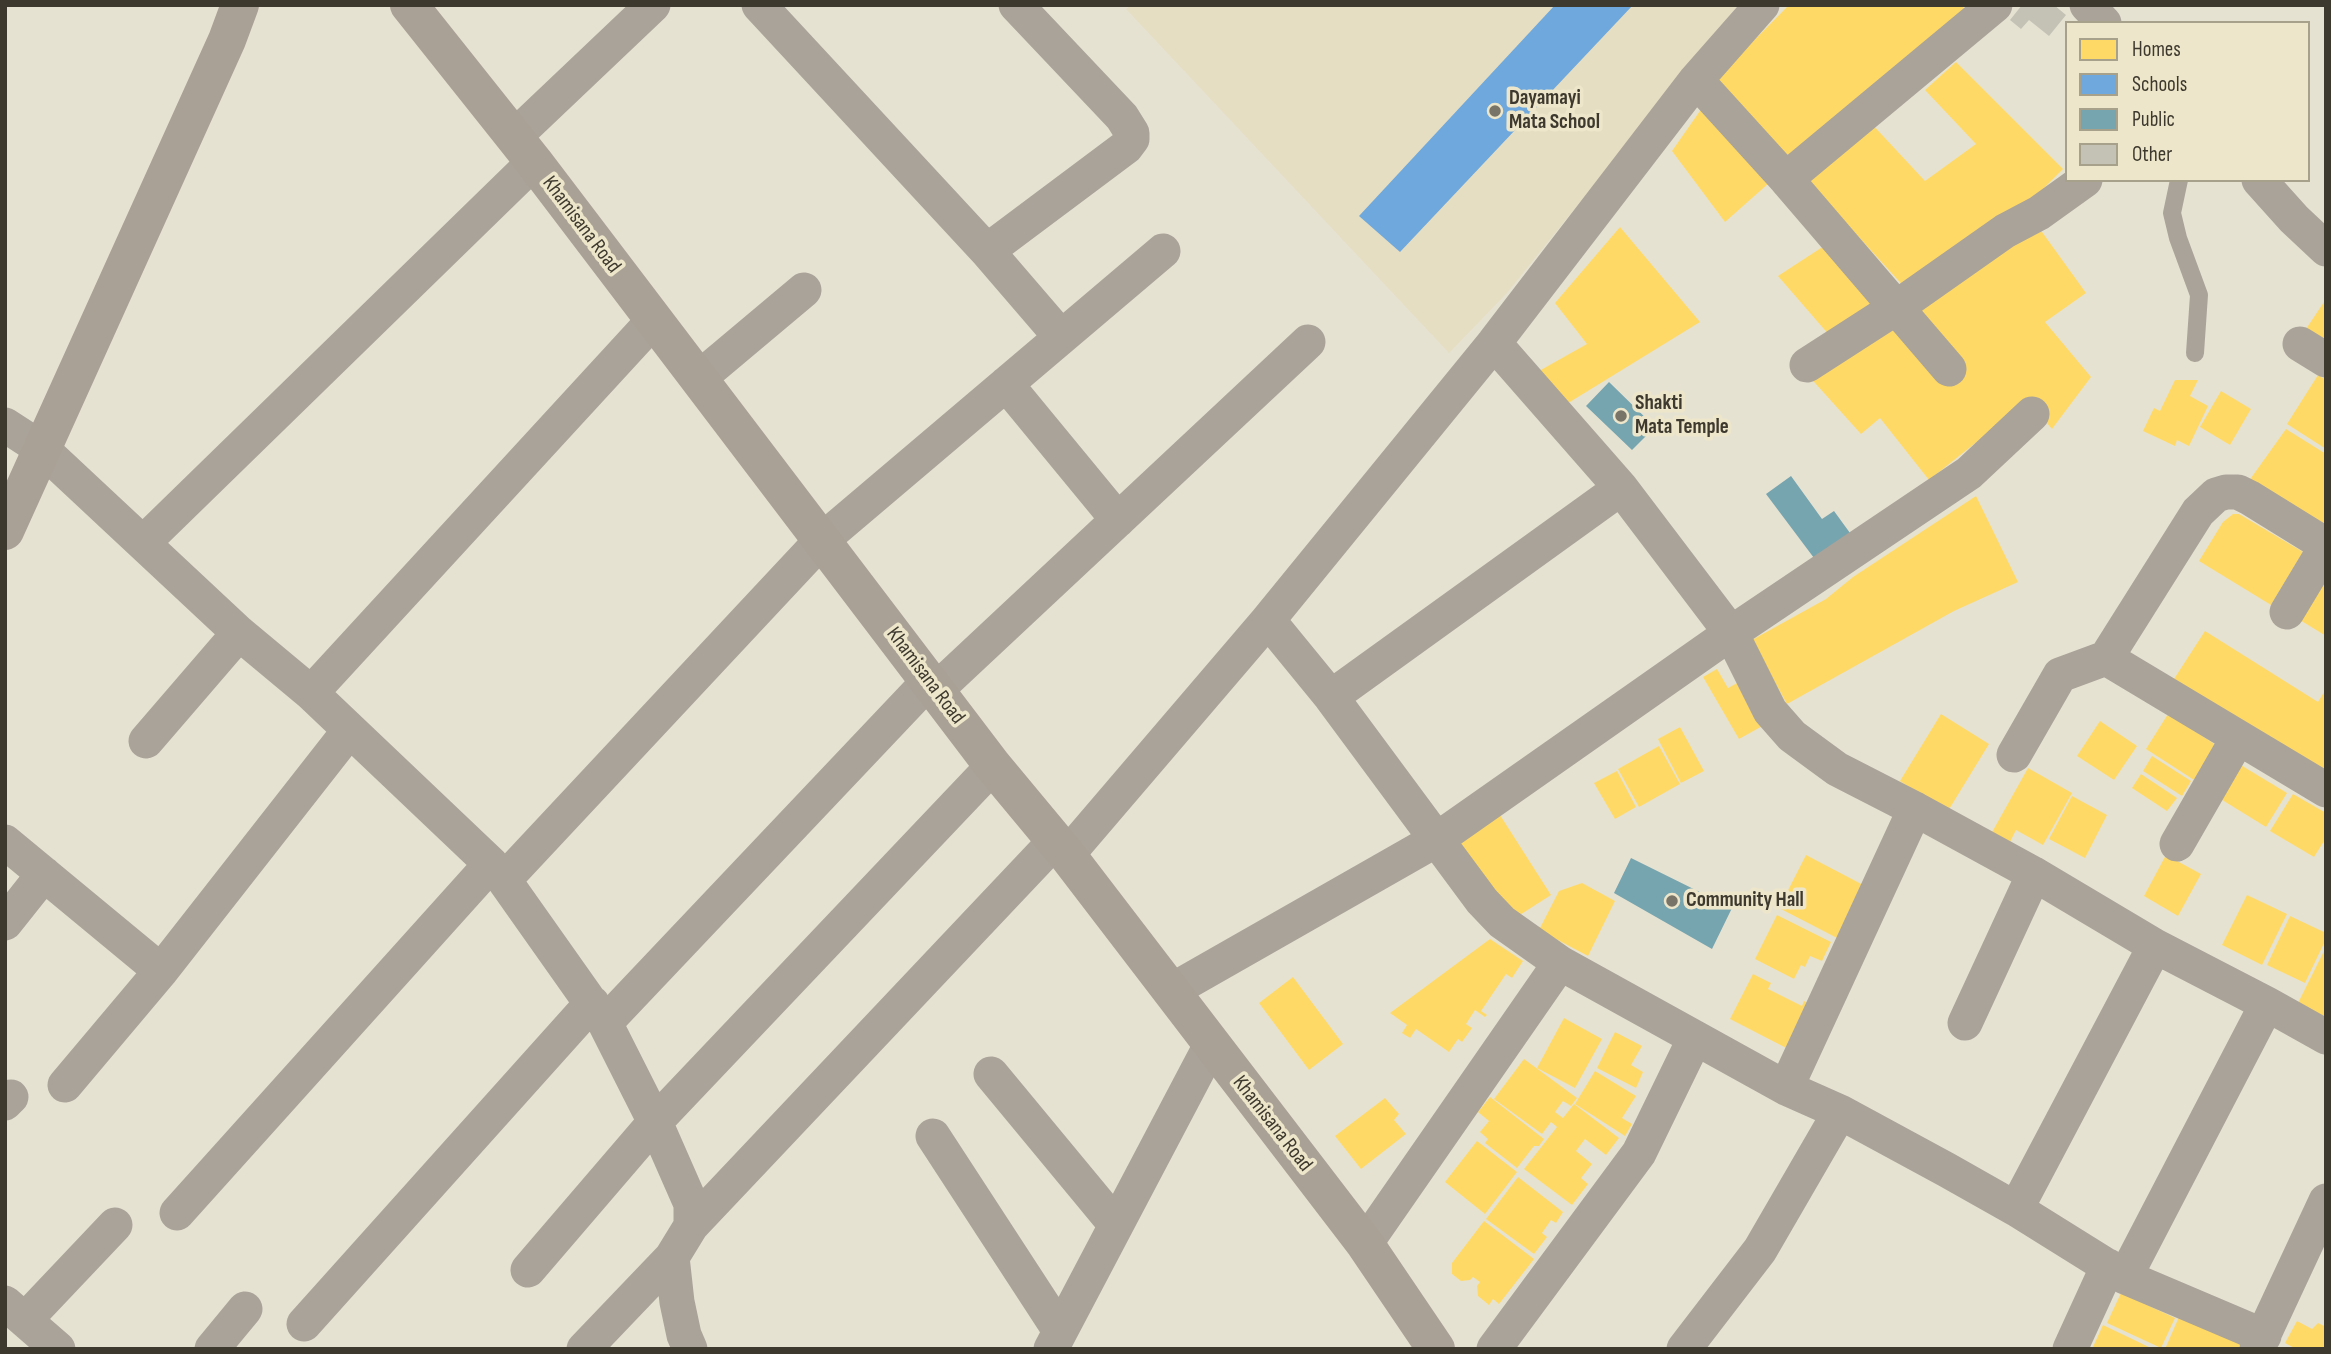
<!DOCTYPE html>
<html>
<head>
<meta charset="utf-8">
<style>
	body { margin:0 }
	#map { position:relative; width:2331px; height:1354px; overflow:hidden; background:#e6e2d2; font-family:"Sofia Sans Condensed",sans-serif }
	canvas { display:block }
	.frame { position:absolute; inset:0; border:7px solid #3d392e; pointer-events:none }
	.legend { position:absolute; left:2065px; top:21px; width:245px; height:161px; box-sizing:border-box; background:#eee6ca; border:2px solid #a7a18c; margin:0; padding:9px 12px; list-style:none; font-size:21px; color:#3d392e }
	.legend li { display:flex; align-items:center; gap:14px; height:35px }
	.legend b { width:35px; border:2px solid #a7a18c }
</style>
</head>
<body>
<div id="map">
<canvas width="2331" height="1354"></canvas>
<div class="frame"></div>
<ul class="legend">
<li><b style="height:19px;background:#ffd966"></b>Homes</li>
<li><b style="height:19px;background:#6fa8dc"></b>Schools</li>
<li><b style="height:19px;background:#76a5af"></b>Public</li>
<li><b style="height:19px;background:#c3c2b5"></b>Other</li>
</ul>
</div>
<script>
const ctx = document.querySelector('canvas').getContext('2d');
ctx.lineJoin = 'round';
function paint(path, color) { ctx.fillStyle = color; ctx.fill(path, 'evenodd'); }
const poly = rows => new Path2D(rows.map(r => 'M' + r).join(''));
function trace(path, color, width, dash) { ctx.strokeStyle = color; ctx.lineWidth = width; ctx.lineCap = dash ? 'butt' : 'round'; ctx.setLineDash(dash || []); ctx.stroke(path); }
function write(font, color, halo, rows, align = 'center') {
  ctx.font = font + ' "Sofia Sans Condensed",sans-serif'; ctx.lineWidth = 7; ctx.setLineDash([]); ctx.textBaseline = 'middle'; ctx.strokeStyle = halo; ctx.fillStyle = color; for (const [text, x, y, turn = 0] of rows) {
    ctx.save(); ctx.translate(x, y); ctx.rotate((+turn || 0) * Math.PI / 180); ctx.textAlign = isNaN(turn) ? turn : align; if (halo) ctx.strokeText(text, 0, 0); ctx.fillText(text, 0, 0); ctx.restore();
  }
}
paint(poly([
	[1131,5,1738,5,1507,293,1449,353,1126,9]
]), '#e5dec3');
paint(poly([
	[1789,5,1961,5,1973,18,1786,167,1717,93,1719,76],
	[1956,62,2063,169,2035,197,1907,290,1807,180,1870,122,1925,181,1976,144,1925,90],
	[1702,108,1769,183,1725,222,1672,151],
	[2037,225,2086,293,2045,322,2091,377,2052,429,2028,401,1929,480,1880,418,1861,434,1806,373,1890,317,1943,383,1966,365,1917,307],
	[1620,227,1700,322,1565,405,1539,371,1587,344,1555,303],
	[1824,246,1872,304,1830,336,1778,276],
	[2326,299,2326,345,2304,332],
	[2318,375,2326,380,2326,449,2287,424],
	[2175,380,2198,380,2190,396,2208,406,2189,446,2177,440,2175,446,2143,431,2154,408,2160,411],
	[2221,391,2251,409,2230,445,2200,427],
	[2286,429,2326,454,2326,537,2246,485],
	[1976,496,2018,582,1954,611,1787,704,1752,640,1826,599,1853,577],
	[2233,514,2239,514,2303,552,2271,605,2199,561,2223,522],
	[2326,572,2326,636,2295,617],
	[2205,631,2318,702,2326,689,2326,774,2174,679],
	[1717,669,1728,688,1741,681,1766,724,1739,739,1703,677],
	[1941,714,1989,744,1948,811,1900,781],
	[2168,714,2216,745,2194,780,2146,749],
	[2100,721,2137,746,2114,780,2077,756],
	[1680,727,1704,771,1681,783,1658,739],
	[1659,746,1680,784,1639,807,1618,769],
	[2152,756,2191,781,2182,796,2143,771],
	[2239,764,2287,793,2266,827,2219,798],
	[2028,768,2072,793,2043,845,2016,830,2009,844,1991,834],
	[1617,771,1636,807,1615,819,1594,783],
	[2141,774,2177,798,2167,811,2132,788],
	[2293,794,2326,813,2326,838,2314,857,2270,831],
	[2072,796,2107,815,2085,858,2049,839],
	[1500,815,1551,895,1512,920,1459,841],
	[1806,855,1867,887,1839,939,1779,908],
	[2166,855,2201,874,2178,916,2144,896],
	[1582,883,1615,901,1588,956,1539,930,1559,891],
	[2247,895,2287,914,2262,965,2222,945],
	[1777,915,1831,942,1822,961,1810,956,1805,967,1801,965,1794,979,1755,959],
	[2290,916,2326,933,2326,939,2305,983,2267,965],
	[1490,939,1523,961,1512,978,1506,974,1481,1011,1487,1015,1485,1017,1475,1010,1466,1024,1472,1028,1462,1042,1458,1039,1449,1052,1416,1029,1410,1038,1402,1033,1407,1025,1390,1013],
	[2326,947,2326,1017,2298,1003],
	[1753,974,1771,983,1768,989,1802,1006,1804,1001,1818,1009,1796,1053,1730,1019],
	[1293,977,1343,1044,1309,1070,1259,1003],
	[1564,1018,1602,1039,1575,1088,1537,1068],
	[1615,1032,1642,1046,1631,1065,1643,1072,1636,1088,1597,1068],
	[1524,1059,1577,1098,1571,1106,1563,1101,1555,1112,1563,1118,1574,1104,1619,1138,1606,1155,1585,1139,1576,1151,1592,1164,1581,1178,1588,1184,1572,1205,1524,1169,1557,1127,1551,1122,1542,1134,1494,1099],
	[1595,1071,1636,1096,1622,1118,1632,1124,1625,1136,1575,1104],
	[1490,1097,1544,1139,1539,1146,1534,1146,1517,1168,1485,1143,1488,1139,1480,1132,1489,1121,1478,1112],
	[1385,1098,1399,1114,1394,1120,1406,1134,1361,1169,1335,1136],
	[1477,1141,1517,1172,1485,1214,1445,1182],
	[1518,1177,1563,1212,1556,1223,1551,1220,1542,1233,1547,1237,1534,1254,1486,1219],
	[1484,1221,1534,1259,1499,1304,1493,1299,1489,1305,1478,1296,1477,1286,1480,1282,1473,1277,1470,1280,1461,1281,1452,1274,1452,1263],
	[2121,1293,2175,1318,2161,1348,2107,1323],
	[2179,1317,2242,1345,2240,1349,2165,1349],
	[2297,1321,2312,1329,2318,1323,2326,1327,2326,1349,2296,1349,2285,1343],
	[2103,1325,2153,1349,2092,1349]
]), '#ffd966');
paint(poly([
	[1555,5,1633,5,1400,252,1359,216]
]), '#6fa8dc');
paint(poly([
	[1609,382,1655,427,1632,450,1586,406],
	[1791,476,1822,519,1834,511,1850,533,1814,558,1766,494],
	[1631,858,1732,908,1712,949,1614,893]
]), '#76a5af');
paint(poly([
	[2022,5,2054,5,2066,15,2049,36,2029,20,2021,29,2010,20]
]), '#c3c2b5');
trace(poly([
	[2179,180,2172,213,2178,238,2199,295,2195,353]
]), '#aaa399', 18);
trace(poly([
	[759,5,987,251,1061,337],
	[2087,5,2104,23],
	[1696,80,1786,179,1949,369],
	[514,137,653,5],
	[1786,179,1995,5],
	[2259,180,2294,219,2326,249],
	[987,251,1126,147,1132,139,1132,133,1122,117,1016,5],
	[1494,343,1621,488,1731,633,1770,711,1792,736,1837,769,1915,809,2034,874,2155,946,2267,1004,2326,1037],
	[2300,344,2326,360],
	[1807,365,1897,307,2005,231,2039,213,2085,180],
	[698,379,804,290],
	[1006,384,1118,520],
	[5,425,42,449,239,633,311,693,491,864,504,880,605,1023,655,1122,691,1204,691,1226,672,1257,677,1302,684,1335,690,1349],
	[143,543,534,162],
	[2287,612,2326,547],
	[1268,620,1331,697,1482,901,1502,922,1560,963,1786,1088,1840,1112,1947,1170,2016,1209,2125,1277,2264,1336],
	[2106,658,2326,790],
	[936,690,1308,342],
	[311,693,653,321],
	[1331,697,1621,488],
	[146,741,239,633],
	[2014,755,2060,675,2106,658,2198,512,2216,495,2226,492,2238,492,2250,498,2326,545],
	[5,842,161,971],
	[2177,844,2238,738],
	[1067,855,1268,620,1494,343,1696,80,1762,5],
	[504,880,821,541,1163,251],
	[5,923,44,874],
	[1171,991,1436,840,1731,633,1969,473,2032,414],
	[605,1023,929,681],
	[1965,1023,2034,874],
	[991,1074,1116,1225],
	[65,1085,161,971,349,731],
	[1786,1088,1915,809],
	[5,1103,11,1097],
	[933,1136,1060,1331],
	[2016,1209,2155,946],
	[177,1213,491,864],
	[691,1226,1055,841],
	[1365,1244,1560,963],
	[528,1270,655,1122,993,766],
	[2125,1277,2267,1004],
	[5,1303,58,1349],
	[25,1320,115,1225],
	[304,1324,592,1003],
	[212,1349,245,1309],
	[584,1349,672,1257],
	[1051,1349,1211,1045],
	[1494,1349,1639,1153,1695,1038],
	[1684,1349,1760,1250,1840,1112],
	[2070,1349,2108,1266],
	[2257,1349,2326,1201]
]), '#aaa399', 35);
trace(poly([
	[409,5,534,162,993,766,1067,855,1365,1244,1436,1349],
	[5,531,227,40,240,5]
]), '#aaa196', 38);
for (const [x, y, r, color] of [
	[1495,111,7,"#787467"],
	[1621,416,7,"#787467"],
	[1672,901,7,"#787467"]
]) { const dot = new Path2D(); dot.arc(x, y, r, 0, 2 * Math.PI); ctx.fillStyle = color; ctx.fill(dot); trace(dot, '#eee6ca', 2.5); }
write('bold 21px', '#3d392e', '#eee6ca', [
	["Dayamayi",1509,99],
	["Mata School",1509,123],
	["Shakti",1635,404],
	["Mata Temple",1635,428],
	["Community Hall",1686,901]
], 'left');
write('21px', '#3d392e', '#eee6ca', [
	["Khamisana Road",581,225,53],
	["Khamisana Road",925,676,53],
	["Khamisana Road",1272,1124,52]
]);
</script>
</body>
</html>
